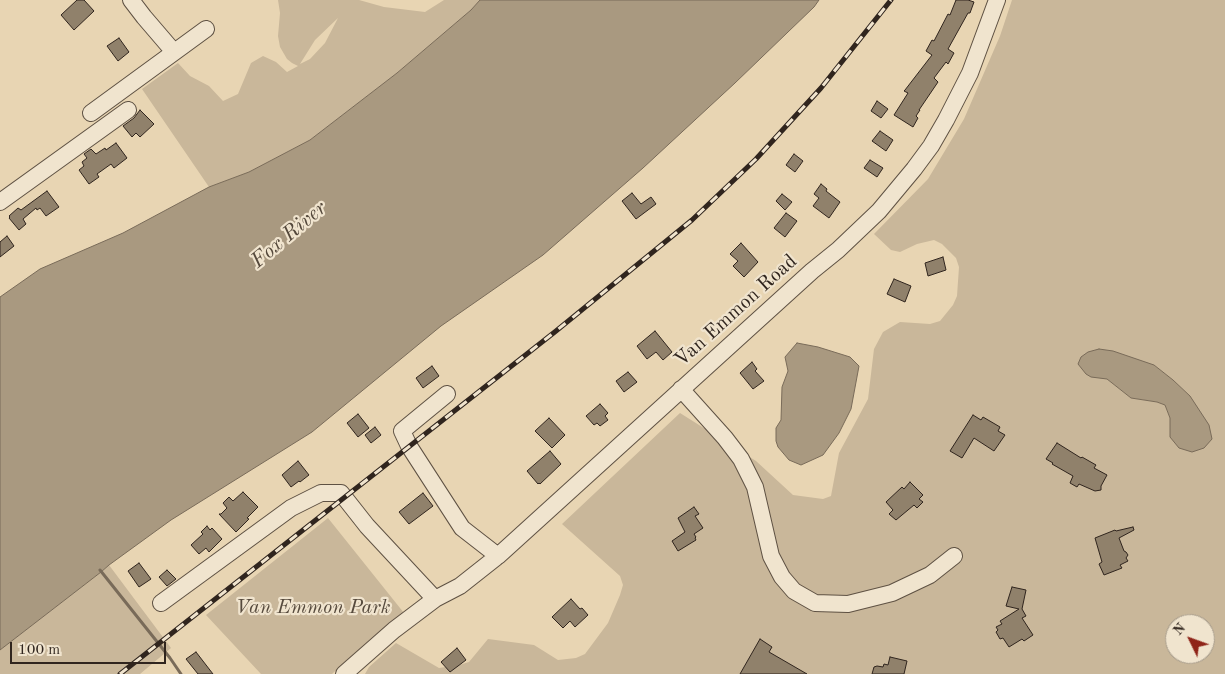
<!DOCTYPE html>
<html>
<head>
<meta charset="utf-8">
<style>
	body { margin:0 }
	#map { position:relative; width:1225px; height:674px; overflow:hidden; background:#e8d5b3; font-family:"Old Standard TT",serif }
	canvas { display:block }
	.north { position:absolute; left:1165px; top:614px; width:50px; height:50px; box-sizing:border-box; background:#f0e4ce; border:1px solid #a39888; border-radius:50%; rotate:312deg; font-size:14px; font-weight:700; line-height:20px; text-align:center; color:#30251e }
	.north::after { content:''; display:block; margin:auto; width:18px; height:22px; background:#8f2418; clip-path:polygon(50% 0,100% 100%,50% 72%,0 100%) }
	.scale { position:absolute; left:10px; top:642px; width:156px; height:22px; box-sizing:border-box; border:2px solid #30251e; border-top:0; padding-left:6px; font-size:15px; line-height:18px; white-space:nowrap; color:#30251e; -webkit-text-stroke:4px #f0e4ce; paint-order:stroke }
</style>
</head>
<body>
<div id="map">
<canvas width="1225" height="674"></canvas>
<div class="north">N</div>
<div class="scale">100 m</div>
</div>
<script>
const ctx = document.querySelector('canvas').getContext('2d');
ctx.lineJoin = 'round';
function paint(path, color) { ctx.fillStyle = color; ctx.fill(path, 'evenodd'); }
const poly = rows => new Path2D(rows.map(r => 'M' + r).join(''));
function trace(path, color, width, dash) { ctx.strokeStyle = color; ctx.lineWidth = width; ctx.lineCap = dash ? 'butt' : 'round'; ctx.setLineDash(dash || []); ctx.stroke(path); }
function write(font, color, halo, rows, align = 'center') {
  ctx.font = font + ' "Old Standard TT",serif'; ctx.lineWidth = 4.5; ctx.setLineDash([]); ctx.textBaseline = 'middle'; ctx.strokeStyle = halo; ctx.fillStyle = color; for (const [text, x, y, turn = 0] of rows) {
    ctx.save(); ctx.translate(x, y); ctx.rotate((+turn || 0) * Math.PI / 180); ctx.textAlign = isNaN(turn) ? turn : align; if (halo) ctx.strokeText(text, 0, 0); ctx.fillText(text, 0, 0); ctx.restore();
  }
}
paint(poly([
	[278,0,359,0,384,7,425,12,444,0,480,0,471,10,397,73,310,140,249,172,209,187,142,89,178,63,190,76,209,86,223,101,238,94,251,63,263,56,276,62,287,72,298,66,292,63,287,59,280,47,278,36,280,13],
	[338,18,325,43,310,59,300,64,315,40],
	[1012,0,1225,0,1225,674,365,674,369,667,396,643,439,668,459,665,469,662,488,639,534,645,558,660,576,658,585,654,608,623,620,595,623,585,620,576,562,524,680,413,756,461,793,495,823,499,831,496,839,453,868,399,874,349,883,332,900,322,930,324,940,321,953,305,957,296,959,267,956,258,942,244,934,240,917,244,900,252,891,250,874,234,928,179,964,119,1000,36],
	[1154,365,1173,380,1190,396,1170,437,1170,418,1165,405,1157,402,1131,398,1107,379],
	[1175,624,1205,624,1205,654,1175,654],
	[328,518,404,613,369,640,332,674,261,674,206,615],
	[109,565,171,648,140,674,0,674,0,650,101,572]
]), '#c9b79a');
const water = poly([
	[480,0,819,0,814,7,735,83,643,168,543,255,441,326,312,432,171,520,109,565,101,572,0,650,0,297,40,269,123,233,209,187,249,172,310,140,397,73,471,10,480,0],
	[797,343,818,347,850,357,859,366,851,409,839,433,823,455,801,465,789,460,778,447,776,441,776,428,781,420,782,387,788,371,785,357,797,343],
	[1099,349,1113,351,1154,365,1173,380,1190,396,1209,425,1212,439,1204,448,1192,452,1179,448,1170,437,1170,418,1165,405,1157,402,1131,398,1107,379,1091,377,1086,374,1078,364,1081,357,1088,352,1099,349]
]);
paint(water, '#a99980');
trace(water, '#796b59', 1);
trace(poly([
	[100,570,170,658,181,674]
]), '#796b59', 3);
const building = poly([
	[77,0,84,0,94,11,74,30,61,15,77,0],
	[956,0,968,0,974,2,970,13,968,13,948,49,954,53,948,64,946,62,934,78,938,82,919,110,920,110,916,116,918,118,913,127,894,115,908,93,904,91,905,90,932,55,926,51,932,40,934,41,948,14,950,15,956,0],
	[119,38,129,52,118,61,107,46,119,38],
	[877,101,888,109,881,118,871,111,877,101],
	[140,110,154,124,140,137,136,133,132,137,123,126,134,118,140,110],
	[880,131,893,140,886,151,872,141,880,131],
	[116,143,127,158,114,168,111,164,97,174,99,177,89,184,79,170,84,166,82,162,87,158,84,154,91,149,96,154,105,148,106,150,116,143],
	[794,154,803,161,795,172,786,165,794,154],
	[870,160,883,168,877,177,864,168,870,160],
	[821,184,827,189,826,191,840,202,829,218,813,206,819,198,814,194,821,184],
	[47,191,59,207,46,216,40,208,37,210,36,208,23,219,26,224,19,230,9,218,10,217,9,216,18,208,21,210,47,191],
	[632,193,641,204,651,197,656,204,636,219,622,201,632,193],
	[782,194,792,202,785,210,776,201,782,194],
	[786,213,797,221,785,237,774,228,786,213],
	[7,236,14,246,0,257,0,242,7,236],
	[741,243,758,262,744,277,733,266,738,261,730,254,741,243],
	[943,257,946,270,928,276,925,263,943,257],
	[894,279,911,286,905,302,887,294,894,279],
	[655,331,672,352,663,360,656,352,647,359,637,346,655,331],
	[752,362,757,369,755,371,764,381,753,389,740,373,752,362],
	[432,366,439,376,423,388,416,378,432,366],
	[628,372,637,382,624,392,616,381,628,372],
	[600,404,608,413,605,416,608,420,600,426,597,423,594,425,586,416,600,404],
	[358,414,369,428,358,437,347,423,358,414],
	[973,415,981,420,983,417,1000,427,998,431,1005,435,994,451,974,438,962,458,950,451,973,415],
	[549,418,565,435,552,448,535,431,549,418],
	[375,427,381,435,371,443,365,435,375,427],
	[1057,443,1081,458,1082,457,1096,465,1094,468,1107,475,1101,486,1101,490,1095,491,1079,484,1077,487,1070,483,1073,476,1052,464,1053,463,1046,459,1057,443],
	[550,451,561,464,540,484,539,483,538,484,527,471,550,451],
	[298,461,309,475,300,482,299,481,291,487,282,475,298,461],
	[910,482,923,495,919,499,923,502,917,508,914,505,896,520,889,514,893,510,886,502,902,487,904,489,910,482],
	[243,492,258,507,247,518,249,519,236,532,219,514,221,514,227,508,223,503,229,497,233,501,243,492],
	[423,493,433,506,409,524,399,512,423,493],
	[694,507,699,514,695,516,703,528,694,534,696,537,695,538,696,540,678,551,672,541,685,532,678,518,694,507],
	[207,526,210,530,212,528,222,539,209,552,206,548,199,554,191,545,203,534,201,532,207,526],
	[1133,527,1134,530,1119,538,1124,551,1126,552,1128,555,1126,558,1128,561,1120,565,1122,568,1104,575,1099,564,1102,562,1095,538,1115,530,1116,531,1133,527],
	[139,563,151,579,139,587,128,571,139,563],
	[167,570,176,579,167,586,159,577,167,570],
	[1012,587,1026,590,1022,609,1026,616,1022,618,1033,635,1024,641,1022,639,1009,647,1003,638,1000,639,996,632,998,630,996,627,1002,624,1000,621,1019,609,1006,606,1012,587],
	[571,599,580,609,582,608,588,615,575,627,570,621,563,628,552,617,571,599],
	[760,639,772,647,769,652,807,674,740,674,760,639],
	[457,648,466,660,450,672,441,662,457,648],
	[196,652,213,674,198,674,186,659,196,652],
	[890,657,907,661,904,674,872,674,874,667,877,666,883,667,884,664,888,665,890,657]
]);
paint(building, '#90816b');
trace(building, '#30251e', 1);
const minor = poly([
	[131,0,144,17,174,52],
	[91,113,206,29],
	[0,202,128,110],
	[681,389,725,438,741,459,755,487,771,556,782,577,794,591,815,603,848,604,892,593,930,575,954,556],
	[447,394,402,431,409,446,462,528,498,556],
	[161,603,291,508,321,493,341,493,367,526,435,599],
	[344,674,394,630,435,599,460,586,498,556,812,271,838,250,879,211,914,169,931,146,946,120,970,73,997,0]
]);
trace(minor, '#5e5143', 18);
trace(minor, '#f0e4ce', 16);
const rail = poly([
	[120,674,556,331,692,220,756,159,821,88,891,0]
]);
trace(rail, '#30251e', 5);
trace(rail, '#f0e4ce', 3, [9]);
write('20px', '#30251e', '#f0e4ce', [
	["Van Emmon Road",736,311,-42]
]);
write('italic 20px', '#564a3d', '#f0e4ce', [
	["Van Emmon Park",313,608]
]);
write('italic 21px', '#54483b', '#f0e4ce', [
	["Fox River",289,235,-40]
]);
</script>
</body>
</html>
